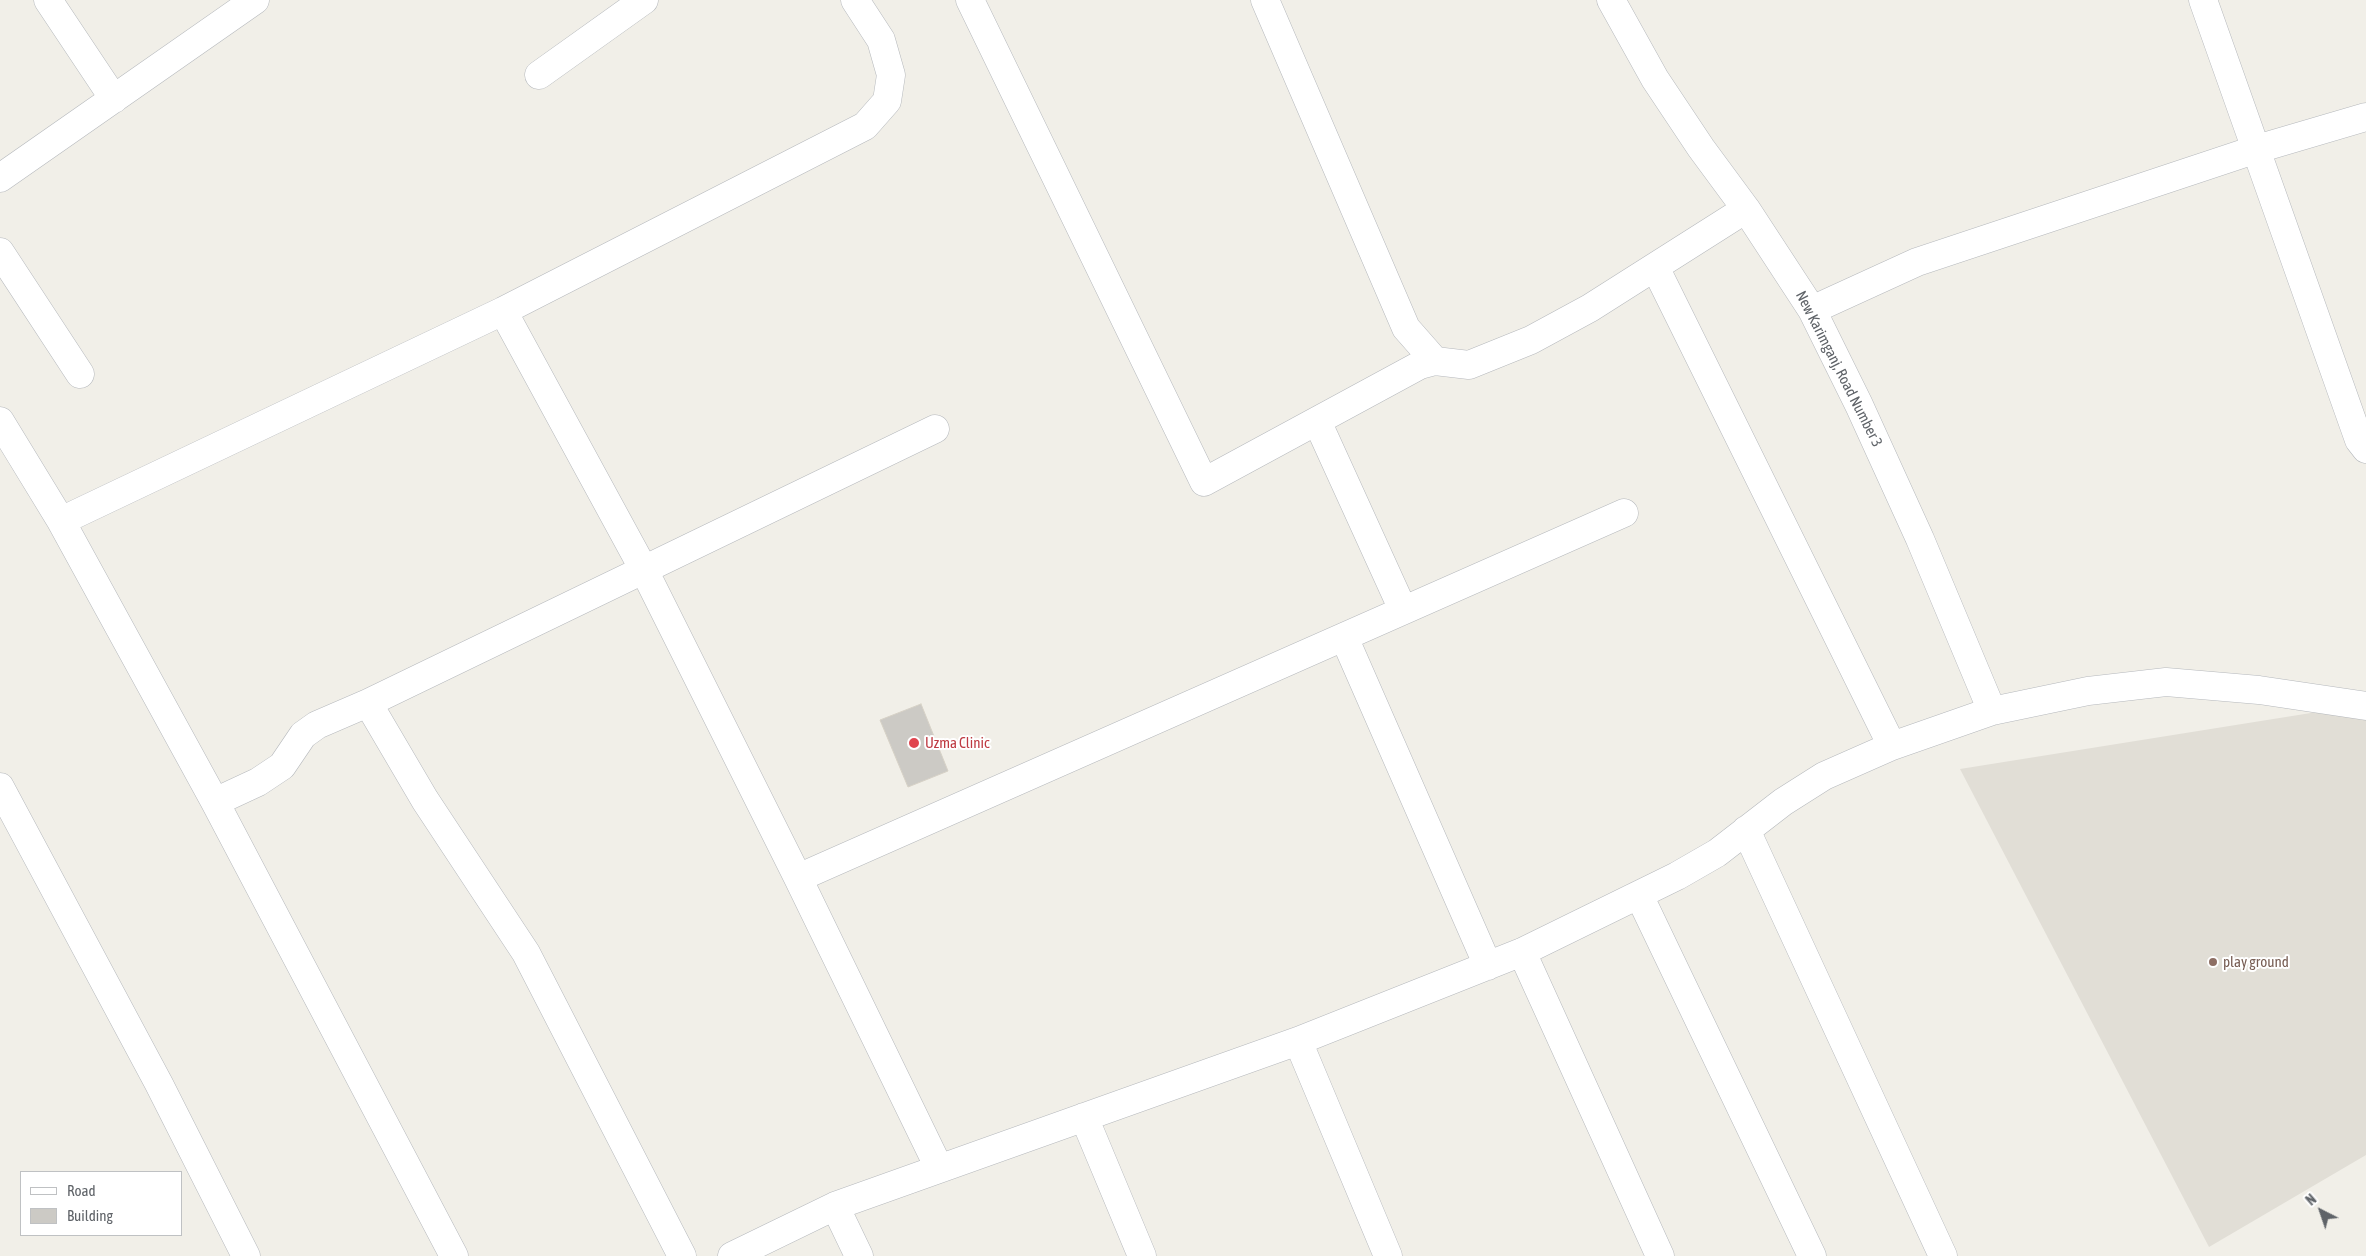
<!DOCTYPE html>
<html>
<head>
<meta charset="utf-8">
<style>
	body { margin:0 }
	#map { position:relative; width:2366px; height:1256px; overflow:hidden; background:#f1efe8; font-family:"Asap Condensed",sans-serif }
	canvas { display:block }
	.legend { position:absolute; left:20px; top:1171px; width:162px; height:65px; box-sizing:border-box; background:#fff; border:1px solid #bfc1c3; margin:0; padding:6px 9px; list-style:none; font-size:15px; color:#5f6368 }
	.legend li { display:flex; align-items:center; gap:10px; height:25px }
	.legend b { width:25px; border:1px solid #bfc1c3 }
	.north { position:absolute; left:2296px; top:1186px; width:50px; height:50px; -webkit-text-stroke:4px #fff; paint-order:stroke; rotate:319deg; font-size:14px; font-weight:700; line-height:20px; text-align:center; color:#5f6368 }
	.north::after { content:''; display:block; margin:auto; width:18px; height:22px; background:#5f6368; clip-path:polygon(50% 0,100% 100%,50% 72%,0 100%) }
</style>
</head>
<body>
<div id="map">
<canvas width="2366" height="1256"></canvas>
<ul class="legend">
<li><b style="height:6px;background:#fff"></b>Road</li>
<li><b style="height:14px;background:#cccac5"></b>Building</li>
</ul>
<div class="north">N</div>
</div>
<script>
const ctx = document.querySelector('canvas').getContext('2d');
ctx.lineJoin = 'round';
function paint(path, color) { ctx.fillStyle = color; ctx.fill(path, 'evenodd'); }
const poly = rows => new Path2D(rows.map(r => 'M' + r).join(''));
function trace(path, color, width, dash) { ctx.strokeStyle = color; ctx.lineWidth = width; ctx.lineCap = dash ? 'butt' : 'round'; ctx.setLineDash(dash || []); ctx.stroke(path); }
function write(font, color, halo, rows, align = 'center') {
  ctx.font = font + ' "Asap Condensed",sans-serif'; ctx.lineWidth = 4; ctx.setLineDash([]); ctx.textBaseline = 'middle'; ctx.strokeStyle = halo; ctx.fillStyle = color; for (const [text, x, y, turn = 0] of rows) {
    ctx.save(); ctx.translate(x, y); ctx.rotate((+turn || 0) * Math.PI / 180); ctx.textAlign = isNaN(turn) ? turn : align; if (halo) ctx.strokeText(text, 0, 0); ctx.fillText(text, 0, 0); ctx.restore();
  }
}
paint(poly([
	[2361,705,2366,706,2366,1155,2209,1247,1960,769]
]), '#e1ded6');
const building = poly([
	[921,704,948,771,908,787,880,720,921,704]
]);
paint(building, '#cccac5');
trace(building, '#d6d1c6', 1);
const minor = poly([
	[48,0,114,99],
	[970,0,1204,482,1420,365,1435,361],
	[1265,0,1406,328,1435,361,1469,365,1531,340,1590,308,1746,209],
	[1611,0,1655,79,1701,148,1746,209,1812,310,1859,405,1920,539,1992,711],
	[2203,0,2359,440,2366,449],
	[539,75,644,0],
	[0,178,255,0],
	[0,252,80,374],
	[1655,267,1892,746],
	[1812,310,1917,262,2257,149,2366,117],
	[503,311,644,570,798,878,939,1168],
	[0,421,61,521,215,802,454,1256],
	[1317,421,1403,610],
	[61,521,503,311,865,126,887,101,891,75,881,40,855,0],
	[1344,637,1488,966],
	[368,703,425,800,526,953,682,1256],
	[0,787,159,1084,246,1256],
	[215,802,258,782,282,766,303,735,317,725,368,703,935,429],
	[1746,830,1943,1256],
	[798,878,1624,513],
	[1639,895,1812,1256],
	[1522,952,1660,1256],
	[1298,1041,1388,1256],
	[1084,1117,1142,1256],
	[835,1206,859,1256],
	[732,1256,835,1206,1298,1041,1522,952,1677,876,1717,853,1783,802,1824,776,1892,746,1992,711,2088,691,2166,682,2259,690,2366,706]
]);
trace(minor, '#b5b8bc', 29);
trace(minor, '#fff', 28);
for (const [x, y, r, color] of [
	[914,743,6,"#e0444e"],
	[2213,962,5,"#8d6e63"]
]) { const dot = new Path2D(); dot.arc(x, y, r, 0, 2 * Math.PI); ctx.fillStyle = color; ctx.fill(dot); trace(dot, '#fff', 2); }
write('15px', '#5f6368', '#fff', [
	["New Karimganj, Road Number 3",1839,369,63]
]);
write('15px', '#be3a42', '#fff', [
	["Uzma Clinic",925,743]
], 'left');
write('15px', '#785e54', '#fff', [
	["play ground",2223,962]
], 'left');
</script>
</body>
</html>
